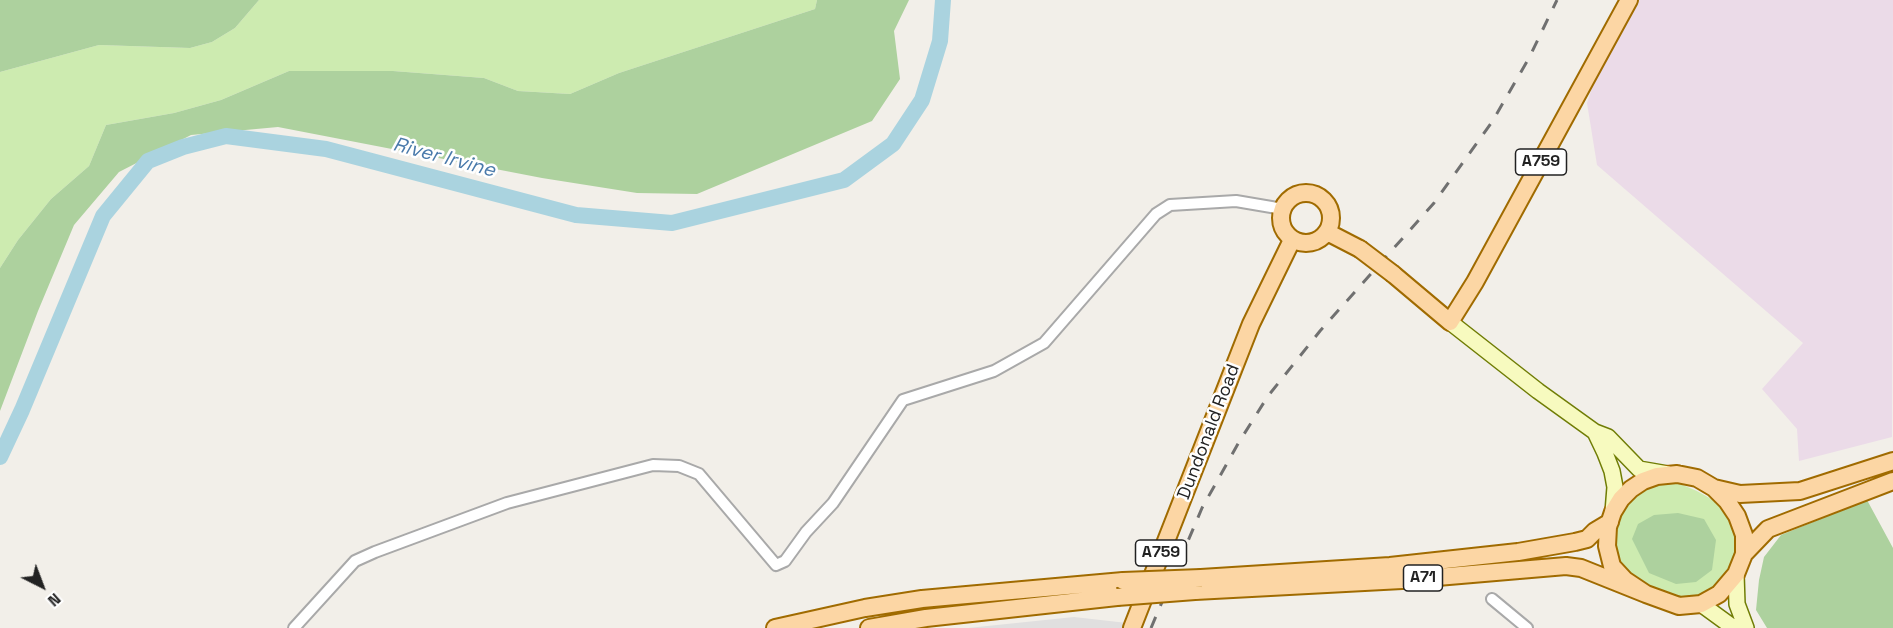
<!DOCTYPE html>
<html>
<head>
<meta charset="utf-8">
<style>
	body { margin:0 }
	#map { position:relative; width:1893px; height:628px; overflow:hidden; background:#f2efe9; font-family:"Space Grotesk",sans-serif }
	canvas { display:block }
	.north { position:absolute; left:12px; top:556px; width:60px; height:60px; -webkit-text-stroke:4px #fff; paint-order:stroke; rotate:138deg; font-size:16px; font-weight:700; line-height:24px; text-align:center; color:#222 }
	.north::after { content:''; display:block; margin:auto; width:21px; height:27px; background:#222; clip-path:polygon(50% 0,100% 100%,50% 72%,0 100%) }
</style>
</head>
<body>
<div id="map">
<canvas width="1893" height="628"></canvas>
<div class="north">N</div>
</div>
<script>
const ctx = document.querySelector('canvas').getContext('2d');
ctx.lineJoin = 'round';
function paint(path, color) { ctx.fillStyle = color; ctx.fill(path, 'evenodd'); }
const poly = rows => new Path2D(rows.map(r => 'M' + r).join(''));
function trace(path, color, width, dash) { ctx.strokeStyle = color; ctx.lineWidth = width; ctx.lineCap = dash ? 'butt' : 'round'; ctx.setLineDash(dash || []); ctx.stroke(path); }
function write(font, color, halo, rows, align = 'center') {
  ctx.font = font + ' "Space Grotesk",sans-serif'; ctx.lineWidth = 5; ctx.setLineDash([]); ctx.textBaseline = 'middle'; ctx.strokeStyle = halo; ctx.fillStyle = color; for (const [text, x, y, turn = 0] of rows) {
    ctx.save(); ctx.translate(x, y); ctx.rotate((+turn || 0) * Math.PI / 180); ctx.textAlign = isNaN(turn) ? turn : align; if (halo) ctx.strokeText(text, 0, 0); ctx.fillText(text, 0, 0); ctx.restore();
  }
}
paint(poly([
	[1074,617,1127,623,1125,628,968,628]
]), '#e0dfdf');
paint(poly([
	[1637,0,1893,0,1892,437,1799,461,1797,429,1762,389,1803,343,1597,165,1587,103,1597,73]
]), '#ebdbe8');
paint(poly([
	[259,0,817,0,815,9,619,73,570,94,518,91,484,78,393,71,289,71,221,100,174,113,106,125,89,166,51,199,18,240,0,268,0,72,99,45,190,48,212,42,235,28],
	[1678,483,1697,491,1729,509,1739,543,1734,568,1719,589,1684,599,1651,590,1623,574,1613,545,1618,519,1629,500,1653,485]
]), '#cdebb0');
paint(poly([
	[0,0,259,0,235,28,212,42,190,48,99,45,0,72],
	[817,0,909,0,894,31,900,79,872,121,697,194,637,193,542,178,278,127,191,135,119,172,74,225,38,311,0,411,0,268,18,240,51,199,89,166,106,125,174,113,221,100,289,71,393,71,484,78,518,91,570,94,619,73,815,9],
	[1867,500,1893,548,1893,628,1767,628,1756,610,1759,580,1764,557,1781,535],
	[1678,513,1704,519,1716,540,1712,570,1696,582,1676,584,1649,573,1632,539,1638,524,1654,515]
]), '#add19e');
trace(poly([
	[0,457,22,410,103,216,148,161,183,147,226,136,326,149,576,215,672,223,844,180,893,144,922,100,940,41,943,0]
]), '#aad3df', 16);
const minor = poly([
	[1492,599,1527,628],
	[294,628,355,561,375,552,507,503,653,465,679,466,699,474,776,565,785,561,806,532,833,503,903,400,994,371,1044,343,1156,214,1170,205,1236,201,1283,209]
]);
const secondary = poly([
	[1450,322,1538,391,1595,432,1608,437,1639,469,1668,474],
	[1595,432,1605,453,1612,471,1615,487,1613,512],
	[1736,574,1737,604,1746,628],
	[1701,604,1734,628]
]);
const primary = poly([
	'1281 218a25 25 0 1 1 50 0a25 25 0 1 1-50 0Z',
	[1327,232,1360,249],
	[1393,274,1450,322,1475,282,1629,0],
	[1677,474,1697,478,1714,488,1727,501,1737,516,1744,535,1744,554,1736,574,1719,594,1701,604,1679,606,1646,594,1625,580,1612,566,1607,546,1608,527,1613,512,1621,499,1631,489,1643,481,1657,476,1677,474],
	[1714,488,1740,494,1800,491,1893,461],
	[1744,554,1768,529,1893,481],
	[1201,578,1390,566,1518,552,1575,542,1587,539,1595,531,1610,522],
	[1195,591,1402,580,1566,566,1581,568,1646,594],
	[775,628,865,608,922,599,1123,581],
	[869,628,926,618,1117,597],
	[1132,628,1251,324,1292,240]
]);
trace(minor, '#a9a9a9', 14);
trace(secondary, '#707d05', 18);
trace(primary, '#a06b00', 20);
trace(minor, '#fff', 10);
trace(secondary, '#f7fabf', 15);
trace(primary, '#fcd6a4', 16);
trace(poly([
	[1151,628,1202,508,1239,442,1268,396,1320,331,1434,203,1492,122,1529,58,1557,0]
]), '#707070', 3, [12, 12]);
const primaryBridge = poly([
	[1360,249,1393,274],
	[1123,581,1201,578],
	[1117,597,1195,591]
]);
trace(primaryBridge, '#a06b00', 20, []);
trace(primaryBridge, '#fcd6a4', 16);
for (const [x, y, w] of [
	[1541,162,51],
	[1161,553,51],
	[1423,578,39]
]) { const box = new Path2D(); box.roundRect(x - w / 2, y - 13, w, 26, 4.5); ctx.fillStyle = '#fff'; ctx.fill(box); trace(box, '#222', 1.5); }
write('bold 16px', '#222', null, [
	["A759",1541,162],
	["A759",1161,553],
	["A71",1423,578]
]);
write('18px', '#222', '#fff', [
	["Dundonald Road",1209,432,-69]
]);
write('italic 20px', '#4a7aab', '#fff', [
	["River Irvine",444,158,15]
]);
</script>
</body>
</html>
